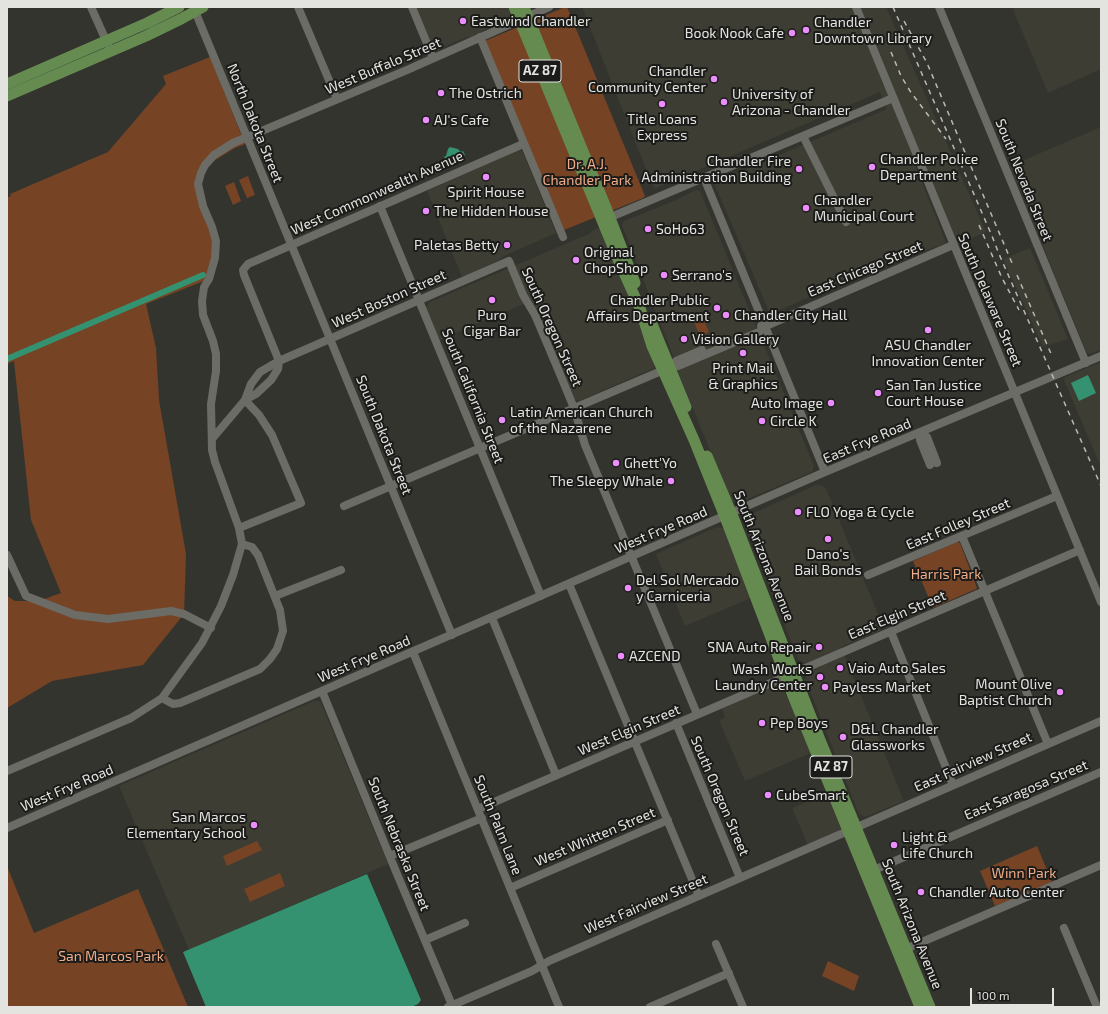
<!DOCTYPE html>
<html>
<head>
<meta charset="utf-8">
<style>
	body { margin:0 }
	#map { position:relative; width:1108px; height:1014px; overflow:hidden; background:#34342f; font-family:"Exo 2",sans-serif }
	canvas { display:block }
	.frame { position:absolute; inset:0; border:8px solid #e3e4e0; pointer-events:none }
	.scale { position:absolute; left:970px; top:988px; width:84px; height:18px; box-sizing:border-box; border:2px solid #e3e4e0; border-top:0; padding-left:5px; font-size:12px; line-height:14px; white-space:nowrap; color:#e3e4e0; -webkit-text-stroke:3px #1b1b19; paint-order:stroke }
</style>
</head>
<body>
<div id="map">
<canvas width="1108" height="1014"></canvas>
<div class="frame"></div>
<div class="scale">100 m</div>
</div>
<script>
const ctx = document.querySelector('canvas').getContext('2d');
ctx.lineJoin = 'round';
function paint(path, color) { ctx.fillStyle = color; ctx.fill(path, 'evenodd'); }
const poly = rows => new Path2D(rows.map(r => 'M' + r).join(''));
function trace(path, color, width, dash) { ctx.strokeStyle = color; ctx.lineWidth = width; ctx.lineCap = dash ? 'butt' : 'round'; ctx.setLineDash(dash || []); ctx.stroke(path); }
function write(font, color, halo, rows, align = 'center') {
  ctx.font = font + ' "Exo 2",sans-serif'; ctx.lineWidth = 4; ctx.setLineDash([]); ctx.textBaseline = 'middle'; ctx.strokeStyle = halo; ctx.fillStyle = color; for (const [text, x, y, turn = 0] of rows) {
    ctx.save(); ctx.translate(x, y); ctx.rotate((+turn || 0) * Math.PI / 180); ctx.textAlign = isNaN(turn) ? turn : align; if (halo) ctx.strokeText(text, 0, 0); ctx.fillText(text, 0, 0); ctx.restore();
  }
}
paint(poly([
	[415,7,507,7,510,10,512,16,508,20,486,29,474,37,467,37,441,48,437,52,433,50],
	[582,7,886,7,986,232,958,244,923,161,915,165,946,243,854,278,770,314,714,183,887,109,880,92,654,189],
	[1012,7,1101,7,1101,69,1048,93],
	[1101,127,1101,350,1089,354,1086,351,1010,166],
	[520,149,523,153,556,233,504,256,498,261,462,277,427,191],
	[696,190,700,191,814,466,812,472,738,503,731,501,678,372,681,367,677,357,673,356,622,225,624,221,674,201],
	[598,228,600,229,635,307,655,363,654,368,652,369,579,401,574,400,539,317,531,301,439,340,427,310,427,306,430,302,591,233,591,231],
	[1030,248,1068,339,1043,347,1003,259],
	[1101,362,1101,467,1063,378],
	[816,485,819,485,825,487,827,491,883,626,879,631,841,647,904,801,865,817,859,814,805,679,808,674,803,662,798,659,744,523,749,515],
	[717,527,724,528,751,598,685,626,656,554],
	[775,685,781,685,784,690,811,753,745,781,719,720,725,718,722,708],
	[314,701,318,701,321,703,388,864,189,950,119,786],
	[827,793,841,828,839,831,808,845,792,808]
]), '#3d3d33');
paint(poly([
	[565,7,567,7,645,196,643,198,564,230,485,41],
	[210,57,245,144,235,148,212,162,206,169,201,183,216,241,209,279,146,304,156,348,159,400,186,554,184,614,143,665,52,681,7,708,7,596,15,601,39,601,61,593,31,520,14,361,7,364,7,198,11,196,10,194,108,152,166,84,163,76],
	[248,176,255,195,247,198,239,180],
	[234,182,241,201,233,205,225,186],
	[702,316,709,332,700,336,693,320],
	[957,542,960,543,977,588,976,589,933,608,913,561],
	[257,841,262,850,227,866,223,856],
	[1037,846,1052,882,995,906,980,871],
	[7,866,34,933,138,889,188,1007,7,1007],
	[280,873,285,886,250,902,244,889],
	[828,961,859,976,854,991,822,976]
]), '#774325');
paint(poly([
	[450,147,458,149,461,152,463,151,465,155,459,158,453,155,451,161,444,164,443,160,445,159,444,157,446,156,448,149],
	[1088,375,1096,393,1079,401,1071,383],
	[367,874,421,1000,418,1004,411,1007,206,1007,183,952]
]), '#359271');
trace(poly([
	[7,359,203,275]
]), '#359271', 6);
trace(poly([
	[91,7,108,45],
	[298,7,337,99],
	[412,7,433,58],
	[856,7,1101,602],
	[939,7,1086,363],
	[195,11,452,635],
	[480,37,563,237],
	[803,136,846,222],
	[704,178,825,472],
	[380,206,541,596],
	[606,219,893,98],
	[761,326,766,326,953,245],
	[670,367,676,361,702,350],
	[245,400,256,394,271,380,278,369,279,361,244,275,243,270,248,264,523,144],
	[212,439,245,400,251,384,260,372,279,361,509,261,523,295,535,315,557,367,574,408,585,445,697,714],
	[930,465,920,440,920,432,927,437,937,463],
	[344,506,666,369,678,366,759,332,766,326],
	[239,528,301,503,272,435,259,415,245,400],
	[962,536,1048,744],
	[7,555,26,596,75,615,108,619,171,611,184,614,211,628],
	[868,575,1057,496],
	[569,584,699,896],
	[275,596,341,570],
	[492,618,556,775],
	[891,632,953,785],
	[413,652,559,1007],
	[322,691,392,862,452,1005],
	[162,698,173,704,180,703,260,669,270,659,277,649,283,631,280,610,258,555,252,547,242,544],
	[676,723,740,878],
	[7,771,131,718,162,698,202,643,221,606,233,575,242,544,239,528,215,462,212,450,211,404,216,371,216,354,213,341,203,315,202,301,204,287,209,279,215,258,216,241,212,227,203,206,198,184,201,173,205,165,214,155,233,143,407,70,549,7],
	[478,809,1080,550],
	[7,828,825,472,1101,356],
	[390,856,482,818],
	[874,870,1101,772],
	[510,888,668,820],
	[1064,928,1097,1007],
	[425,940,465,923],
	[716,944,743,1007],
	[901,951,1101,865],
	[448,1007,532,971,549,961,1101,721],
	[650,1007,729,973]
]), '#6c6c67', 8);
trace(poly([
	[514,7,620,264,640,308,652,346,694,440,725,517,795,701,920,1007],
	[524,7,607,210,635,283],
	[7,84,147,23,179,7],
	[7,96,146,36,181,19,203,7],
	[650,319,686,407],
	[707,456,735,522,820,740,930,1007]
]), '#658b51', 11);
trace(poly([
	[893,7,992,236,999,254,1101,486],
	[904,21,927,63,1012,263],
	[891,52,901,76,910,91,946,139],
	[979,225,1002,278,1019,310],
	[1017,275,1052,356]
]), '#b9bab6', 1.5, [5, 5]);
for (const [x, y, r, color] of [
	[463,21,4,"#eb8dfc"],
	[806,30,4,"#eb8dfc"],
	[792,33,4,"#eb8dfc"],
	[714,79,4,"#eb8dfc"],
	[441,93,4,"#eb8dfc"],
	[724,102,4,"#eb8dfc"],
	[662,104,4,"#eb8dfc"],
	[426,120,4,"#eb8dfc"],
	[872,167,4,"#eb8dfc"],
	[799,169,4,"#eb8dfc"],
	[486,177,4,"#eb8dfc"],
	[806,208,4,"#eb8dfc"],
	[426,211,4,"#eb8dfc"],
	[648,229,4,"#eb8dfc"],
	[507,245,4,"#eb8dfc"],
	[576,260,4,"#eb8dfc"],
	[664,275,4,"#eb8dfc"],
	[492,300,4,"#eb8dfc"],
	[717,308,4,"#eb8dfc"],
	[726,315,4,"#eb8dfc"],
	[928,330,4,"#eb8dfc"],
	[684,339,4,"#eb8dfc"],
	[743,353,4,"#eb8dfc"],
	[878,393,4,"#eb8dfc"],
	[831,403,4,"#eb8dfc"],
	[502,420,4,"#eb8dfc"],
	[762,421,4,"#eb8dfc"],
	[616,463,4,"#eb8dfc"],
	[671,481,4,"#eb8dfc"],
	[798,512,4,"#eb8dfc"],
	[828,539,4,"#eb8dfc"],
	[628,588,4,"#eb8dfc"],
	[819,647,4,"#eb8dfc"],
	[621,656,4,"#eb8dfc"],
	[840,668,4,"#eb8dfc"],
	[820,677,4,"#eb8dfc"],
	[825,687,4,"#eb8dfc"],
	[1060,692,4,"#eb8dfc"],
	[762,723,4,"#eb8dfc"],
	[843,737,4,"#eb8dfc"],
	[768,795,4,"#eb8dfc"],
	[254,825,4,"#eb8dfc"],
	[894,845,4,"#eb8dfc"],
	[921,892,4,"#eb8dfc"]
]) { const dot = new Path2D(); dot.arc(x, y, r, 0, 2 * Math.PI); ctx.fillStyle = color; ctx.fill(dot); trace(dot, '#1b1b19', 1.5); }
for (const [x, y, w] of [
	[540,71,42],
	[831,767,42]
]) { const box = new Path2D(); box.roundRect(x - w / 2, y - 11, w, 22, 3); ctx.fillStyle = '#1b1b19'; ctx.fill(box); trace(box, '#e3e4e0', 1); }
write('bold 13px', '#e3e4e0', null, [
	["AZ 87",540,71],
	["AZ 87",831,767]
]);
write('14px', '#e3e4e0', '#1b1b19', [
	["Eastwind Chandler",471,21],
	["Chandler",814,22],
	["Downtown Library",814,38],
	["Book Nook Cafe",784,33,"right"],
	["Chandler",706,71,"right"],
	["Community Center",706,87,"right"],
	["The Ostrich",449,93],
	["University of",732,94],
	["Arizona - Chandler",732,110],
	["Title Loans",662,119,"center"],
	["Express",662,135,"center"],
	["AJ's Cafe",434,120],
	["Chandler Police",880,159],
	["Department",880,175],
	["Chandler Fire",791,161,"right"],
	["Administration Building",791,177,"right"],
	["Spirit House",486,192,"center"],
	["Chandler",814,200],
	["Municipal Court",814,216],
	["The Hidden House",434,211],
	["SoHo63",656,229],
	["Paletas Betty",499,245,"right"],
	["Original",584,252],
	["ChopShop",584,268],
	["Serrano's",672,275],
	["Chandler Public",709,300,"right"],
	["Affairs Department",709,316,"right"],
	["Puro",492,315,"center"],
	["Cigar Bar",492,331,"center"],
	["Chandler City Hall",734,315],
	["Vision Gallery",692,339],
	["ASU Chandler",928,345,"center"],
	["Innovation Center",928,361,"center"],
	["Print Mail",743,368,"center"],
	["& Graphics",743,384,"center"],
	["San Tan Justice",886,385],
	["Court House",886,401],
	["Auto Image",823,403,"right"],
	["Latin American Church",510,412],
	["of the Nazarene",510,428],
	["Circle K",770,421],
	["Ghett'Yo",624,463],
	["The Sleepy Whale",663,481,"right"],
	["FLO Yoga & Cycle",806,512],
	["Dano's",828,554,"center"],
	["Bail Bonds",828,570,"center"],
	["Del Sol Mercado",636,580],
	["y Carniceria",636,596],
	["SNA Auto Repair",811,647,"right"],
	["AZCEND",629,656],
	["Vaio Auto Sales",848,668],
	["Wash Works",812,669,"right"],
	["Laundry Center",812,685,"right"],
	["Mount Olive",1052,684,"right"],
	["Baptist Church",1052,700,"right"],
	["Payless Market",833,687],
	["Pep Boys",770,723],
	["D&L Chandler",851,729],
	["Glassworks",851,745],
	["CubeSmart",776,795],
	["San Marcos",246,817,"right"],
	["Elementary School",246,833,"right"],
	["Light &",902,837],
	["Life Church",902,853],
	["Chandler Auto Center",929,892]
], 'left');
write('14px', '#e3e4e0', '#1b1b19', [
	["West Buffalo Street",383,66,-23],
	["North Dakota Street",255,123,68],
	["South Nevada Street",1024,180,68],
	["West Commonwealth Avenue",377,193,-24],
	["East Chicago Street",865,269,-23],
	["West Boston Street",389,299,-24],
	["South Delaware Street",990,300,67],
	["South Oregon Street",552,327,66],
	["South California Street",473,396,68],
	["South Dakota Street",384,435,68],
	["East Frye Road",867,441,-23],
	["East Folley Street",958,524,-23],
	["West Frye Road",661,530,-23],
	["South Arizona Avenue",764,556,68],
	["East Elgin Street",897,615,-23],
	["West Frye Road",364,659,-23],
	["West Elgin Street",629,730,-23],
	["East Fairview Street",973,762,-24],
	["West Frye Road",67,788,-23],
	["East Saragosa Street",1026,790,-23],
	["South Oregon Street",720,796,67],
	["South Palm Lane",498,825,68],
	["West Whitten Street",595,837,-23],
	["South Nebraska Street",399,844,68],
	["West Fairview Street",646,904,-23],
	["South Arizona Avenue",912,924,68]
]);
write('14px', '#f0ac88', '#1b1b19', [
	["Dr. A.J.",587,164],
	["Chandler Park",587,180],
	["Harris Park",946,574],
	["Winn Park",1024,873],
	["San Marcos Park",111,956]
]);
</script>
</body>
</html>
